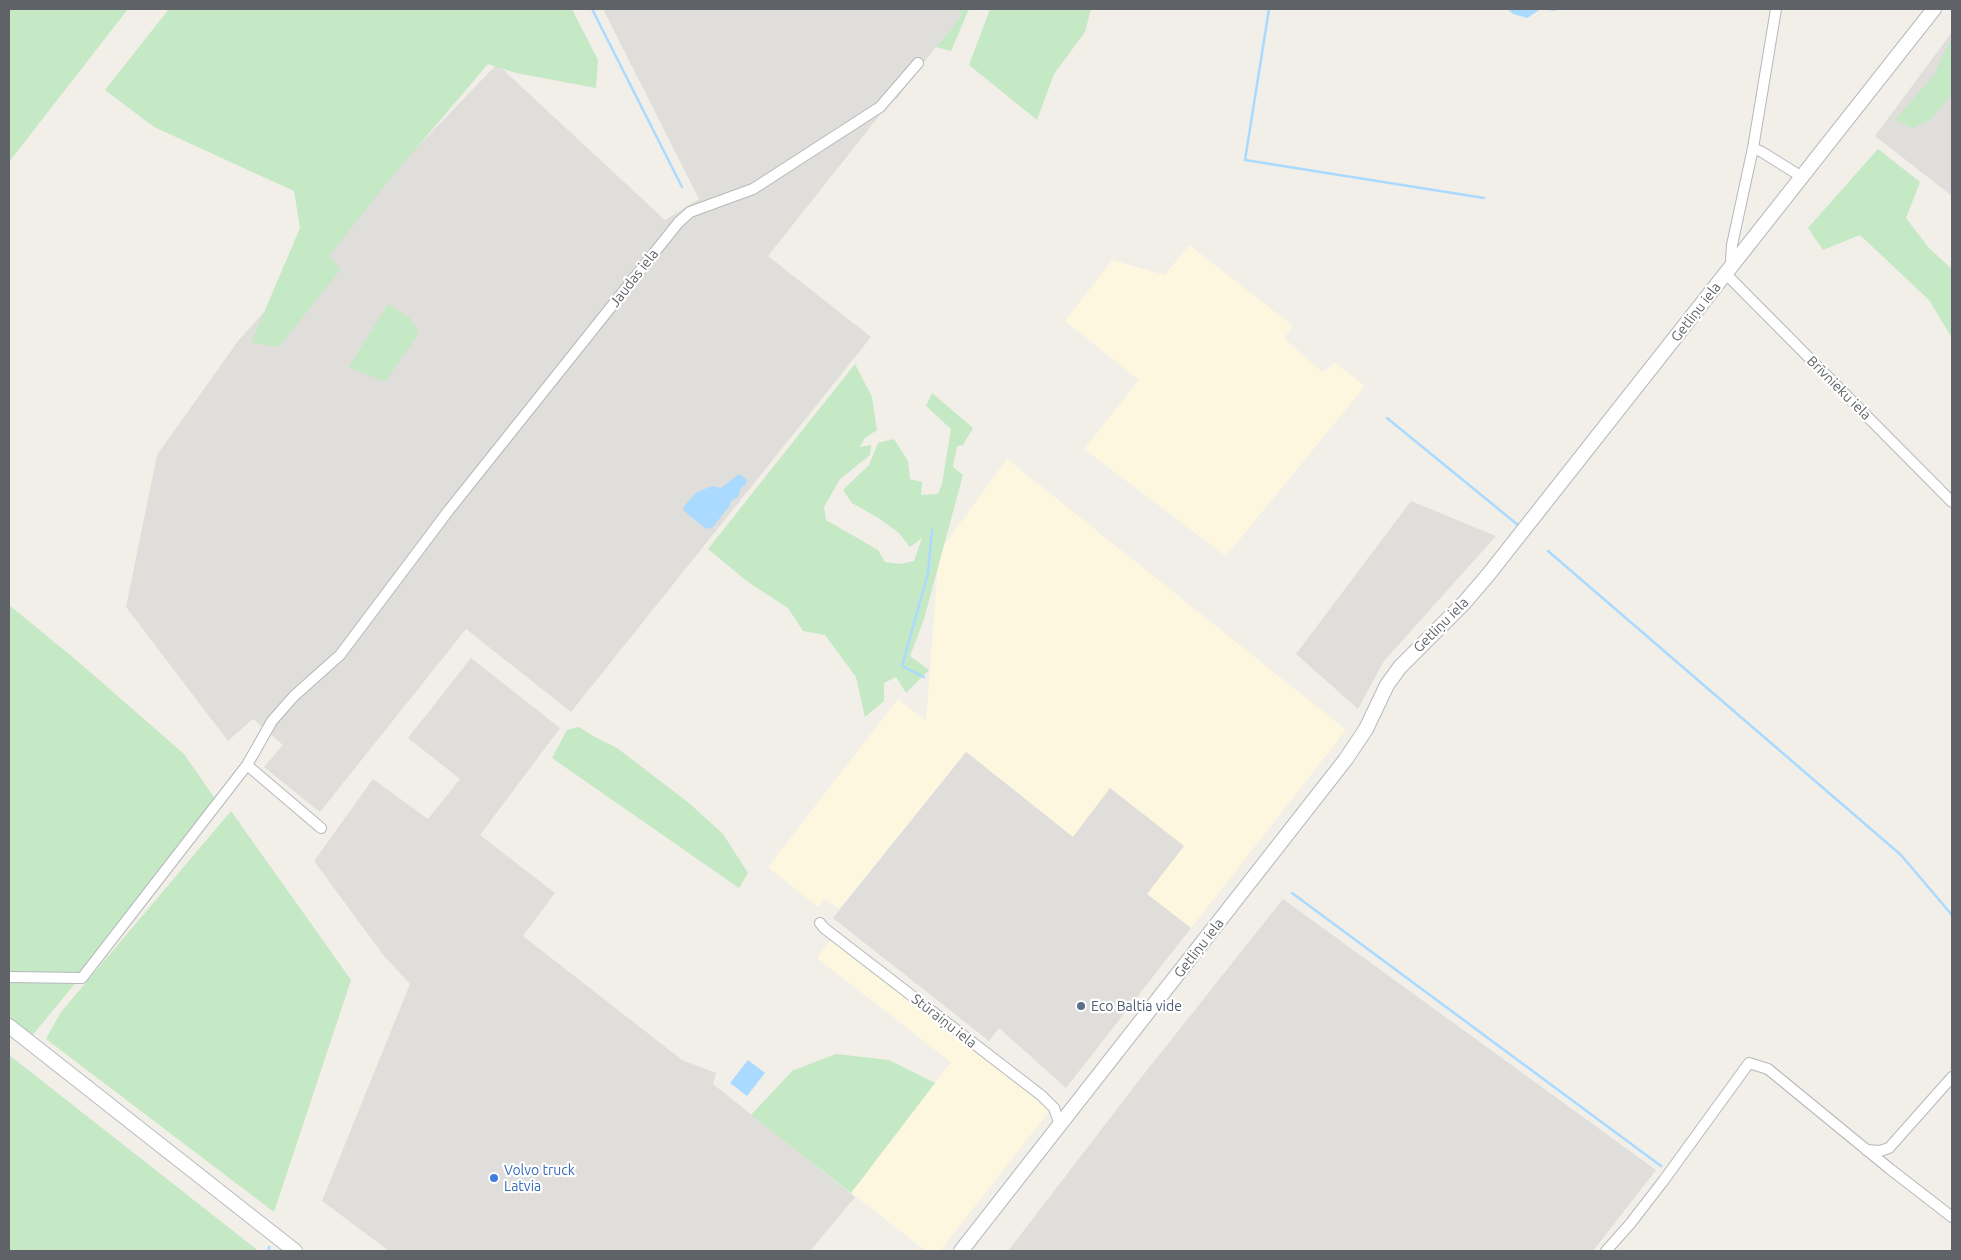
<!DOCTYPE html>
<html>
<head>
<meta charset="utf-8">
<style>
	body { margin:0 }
	#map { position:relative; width:1961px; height:1260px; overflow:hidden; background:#f1efe8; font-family:Ubuntu,sans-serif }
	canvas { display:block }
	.frame { position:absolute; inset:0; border:10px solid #5f6368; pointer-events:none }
</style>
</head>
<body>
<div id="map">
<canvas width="1961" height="1260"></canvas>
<div class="frame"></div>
</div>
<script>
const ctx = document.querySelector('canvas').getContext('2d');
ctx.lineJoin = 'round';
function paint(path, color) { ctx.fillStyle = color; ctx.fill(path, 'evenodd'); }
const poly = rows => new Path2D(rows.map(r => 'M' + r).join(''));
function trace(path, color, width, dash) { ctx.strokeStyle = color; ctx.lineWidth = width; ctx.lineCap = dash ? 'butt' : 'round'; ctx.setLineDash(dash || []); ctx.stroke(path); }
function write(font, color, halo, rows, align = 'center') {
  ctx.font = font + ' Ubuntu,sans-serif'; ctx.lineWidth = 4.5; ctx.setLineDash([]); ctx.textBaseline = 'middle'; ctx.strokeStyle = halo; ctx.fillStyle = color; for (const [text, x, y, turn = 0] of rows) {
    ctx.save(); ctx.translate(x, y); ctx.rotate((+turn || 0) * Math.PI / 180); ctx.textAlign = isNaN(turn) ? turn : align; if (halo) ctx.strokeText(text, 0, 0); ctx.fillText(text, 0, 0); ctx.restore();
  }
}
paint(poly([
	[1189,245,1293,326,1284,338,1322,372,1335,363,1365,386,1226,556,1084,449,1139,380,1065,321,1112,260,1165,275],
	[1007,459,1346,730,1191,928,1147,894,1110,788,1073,837,967,752,839,909,825,899,818,907,768,867,898,699,926,721,939,552],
	[831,939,1050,1110,940,1251,926,1251,851,1193,951,1062,817,958]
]), '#fef7e0');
paint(poly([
	[603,9,958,9,961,14,959,19,916,72,897,99,891,101,768,256,871,337,571,712,466,629,320,812,264,767,283,745,253,719,228,741,126,607,157,455,238,341,331,237,497,64,665,220,699,199],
	[1952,32,1952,196,1875,136],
	[1411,501,1496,536,1384,661,1358,709,1296,654],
	[471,658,560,728,480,835,555,893,523,936,682,1060,716,1073,713,1084,855,1197,810,1251,389,1251,322,1201,410,984,384,956,314,861,373,779,428,819,460,779,408,738],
	[966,752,1073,837,1110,788,1184,846,1147,894,1191,928,1066,1088,999,1028,989,1041,833,918],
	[1283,899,1656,1170,1593,1251,1008,1251,1140,1079]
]), '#e0deda');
paint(poly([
	[9,9,128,9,9,162],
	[169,9,572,9,598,60,596,88,516,73,488,64,385,185,329,256,341,269,279,347,251,343,300,228,294,191,154,127,105,90],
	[958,9,969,9,951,51,936,47,959,19,961,14],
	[990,9,1091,9,1085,32,1054,74,1037,120,969,65],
	[1952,37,1952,94,1930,120,1913,128,1895,120,1934,75],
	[1878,149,1920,182,1906,218,1929,248,1952,269,1952,338,1929,300,1860,235,1823,250,1808,228],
	[388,304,410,318,419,333,385,382,349,367],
	[855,364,872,397,877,430,865,438,860,447,871,445,870,455,840,479,824,507,826,520,878,550,885,562,901,564,914,561,922,538,910,547,899,533,880,519,852,503,843,490,869,465,878,443,894,439,908,461,910,479,922,482,921,495,938,494,942,484,951,429,926,406,932,393,973,428,963,445,957,446,953,467,963,475,924,619,910,656,929,670,906,693,896,677,884,683,884,701,865,717,856,677,825,635,803,631,788,608,748,582,708,549],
	[9,605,75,659,184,754,218,803,129,918,31,1037,9,1019],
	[579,727,593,736,617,748,689,803,723,834,748,873,739,888,552,758,567,730],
	[231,811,351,980,274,1212,46,1039,61,1012],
	[836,1054,889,1060,935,1083,851,1193,751,1115,792,1071],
	[9,1055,256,1249,256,1251,9,1251]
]), '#c5e8c5');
paint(poly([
	[1507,9,1556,9,1555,11,1541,9,1527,18,1513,14],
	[739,474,747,480,745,485,741,488,738,497,731,501,730,505,713,527,706,529,683,510,685,505,697,492,712,486,721,488],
	[748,1060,765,1073,747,1096,730,1083]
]), '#aadaff');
trace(poly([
	[592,9,682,187],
	[1269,9,1245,160,1484,198],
	[1387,418,1518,525],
	[1548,551,1901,855,1952,915],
	[924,677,902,666,928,573,932,530],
	[1292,893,1661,1166],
	[269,1251,269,1247]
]), '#aadaff', 2.5);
const street = poly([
	[1753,148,1762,152,1802,177],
	[1734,264,1731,259,1732,245,1753,148,1776,9],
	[1726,274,1952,502],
	[247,765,321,828],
	[820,923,824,928,1042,1096,1054,1108,1060,1125],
	[9,977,82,978,247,765,272,721,294,696,340,655,449,510,678,223,690,212,753,189,880,107,918,63],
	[1866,1150,1880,1151,1889,1148,1952,1077],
	[1606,1251,1630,1224,1664,1180,1749,1063,1768,1069,1890,1169,1952,1217]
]);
const secondary = poly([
	[9,1026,295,1251],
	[961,1251,1346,759,1366,729,1387,685,1400,667,1464,603,1488,575,1934,9]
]);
trace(street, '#b5b8bc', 12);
trace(secondary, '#b6babf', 16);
trace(street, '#fff', 10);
trace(secondary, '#fff', 14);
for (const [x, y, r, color] of [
	[1081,1006,5,"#5c6f8a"],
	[494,1178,5,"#3f7fe0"]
]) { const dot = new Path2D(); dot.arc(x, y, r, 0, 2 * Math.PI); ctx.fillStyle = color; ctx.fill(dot); trace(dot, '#fff', 2); }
write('14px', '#5f6368', '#fff', [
	["Jaudas iela",634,278,-52],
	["Getliņu iela",1696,312,-52],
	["Brīvnieku iela",1839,388,45],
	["Getliņu iela",1441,625,-45],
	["Getliņu iela",1199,948,-52],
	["Stūraiņu iela",944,1021,38]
]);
write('14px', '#4e5e75', '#fff', [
	["Eco Baltia vide",1091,1006]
], 'left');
write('14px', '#366cbe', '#fff', [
	["Volvo truck",504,1170],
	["Latvia",504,1186]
], 'left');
</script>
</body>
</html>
